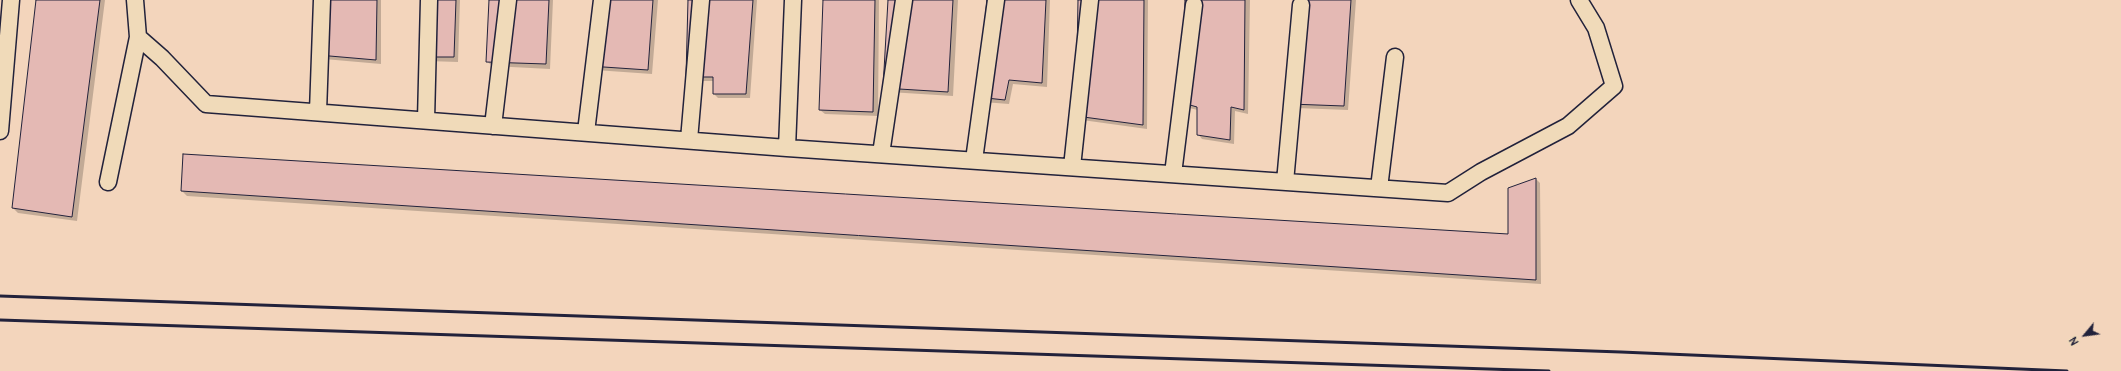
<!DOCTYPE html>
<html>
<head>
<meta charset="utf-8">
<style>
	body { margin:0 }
	#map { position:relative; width:2121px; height:371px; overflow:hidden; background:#f3d5bc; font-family:Pangolin,sans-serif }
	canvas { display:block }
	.north { position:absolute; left:2065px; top:315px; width:40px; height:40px; -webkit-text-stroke:3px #f0dab9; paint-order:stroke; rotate:241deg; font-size:11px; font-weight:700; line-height:16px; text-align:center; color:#22223b }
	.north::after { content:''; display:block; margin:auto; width:14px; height:18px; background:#22223b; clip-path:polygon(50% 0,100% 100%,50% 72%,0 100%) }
</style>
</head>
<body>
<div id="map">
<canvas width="2121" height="371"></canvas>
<div class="north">N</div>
</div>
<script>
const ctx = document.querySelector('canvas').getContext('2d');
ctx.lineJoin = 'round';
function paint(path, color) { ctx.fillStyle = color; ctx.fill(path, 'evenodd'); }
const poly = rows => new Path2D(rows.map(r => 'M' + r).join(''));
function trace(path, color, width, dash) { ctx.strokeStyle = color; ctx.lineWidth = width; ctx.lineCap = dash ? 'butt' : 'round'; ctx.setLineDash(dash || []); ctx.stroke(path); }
paint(poly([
	[37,0,105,0,77,221,18,213,13,208],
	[319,0,381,0,381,64,324,59],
	[425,0,460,0,458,62,427,61],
	[490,0,553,0,550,69,492,66,487,61],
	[595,0,658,0,652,74,595,70],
	[689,0,757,0,750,98,718,98,714,94,714,81,691,81],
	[824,0,879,0,878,116,825,114,820,110],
	[889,0,958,0,953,96,889,92],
	[988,0,1050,0,1047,87,1013,84,1009,104,983,102],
	[1079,0,1148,0,1147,129,1082,120],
	[1186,0,1250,0,1248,114,1235,111,1234,144,1202,139,1198,134,1198,110,1189,108],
	[1297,0,1356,0,1348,110,1296,108],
	[1536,179,1540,183,1541,284,187,196,182,191,1509,235]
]), '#0003');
const building = poly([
	[36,0,100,0,72,217,12,208,36,0],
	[318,0,377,0,376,60,318,55,318,0],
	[424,0,456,0,454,57,421,57,424,0],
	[489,0,549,0,546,64,486,62,489,0],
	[594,0,653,0,648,70,589,66,594,0],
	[688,0,753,0,746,94,713,94,713,77,686,77,688,0],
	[823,0,875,0,873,112,819,110,823,0],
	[888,0,953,0,948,92,883,88,888,0],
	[987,0,1046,0,1042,83,1009,80,1005,100,977,97,987,0],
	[1078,0,1144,0,1143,125,1076,116,1078,0],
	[1185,0,1245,0,1244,110,1231,107,1230,140,1197,135,1197,107,1183,103,1185,0],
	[1296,0,1351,0,1344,106,1290,104,1296,0],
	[183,154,1508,234,1508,188,1536,178,1536,280,181,191,183,154]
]);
paint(building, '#e4b9b4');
trace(building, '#22223b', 1);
const lane = poly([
	[135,0,138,37,162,58,206,104,787,148,1448,193,1481,172,1568,126,1614,86,1596,28,1579,0],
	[318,112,322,0],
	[426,120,429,0],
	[493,126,508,0],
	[0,131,11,0],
	[586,132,602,0],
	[689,140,701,0],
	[787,148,793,0],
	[881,154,904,0],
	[974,160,996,0],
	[1072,167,1090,0],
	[1173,174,1194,5],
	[108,182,138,37],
	[1285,182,1301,5],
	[1379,188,1395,57]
]);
trace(lane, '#22223b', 19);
trace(lane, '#f0dab9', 16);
trace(poly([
	[0,296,1621,352,2067,371],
	[0,320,1549,371]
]), '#22223b', 3);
</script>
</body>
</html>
